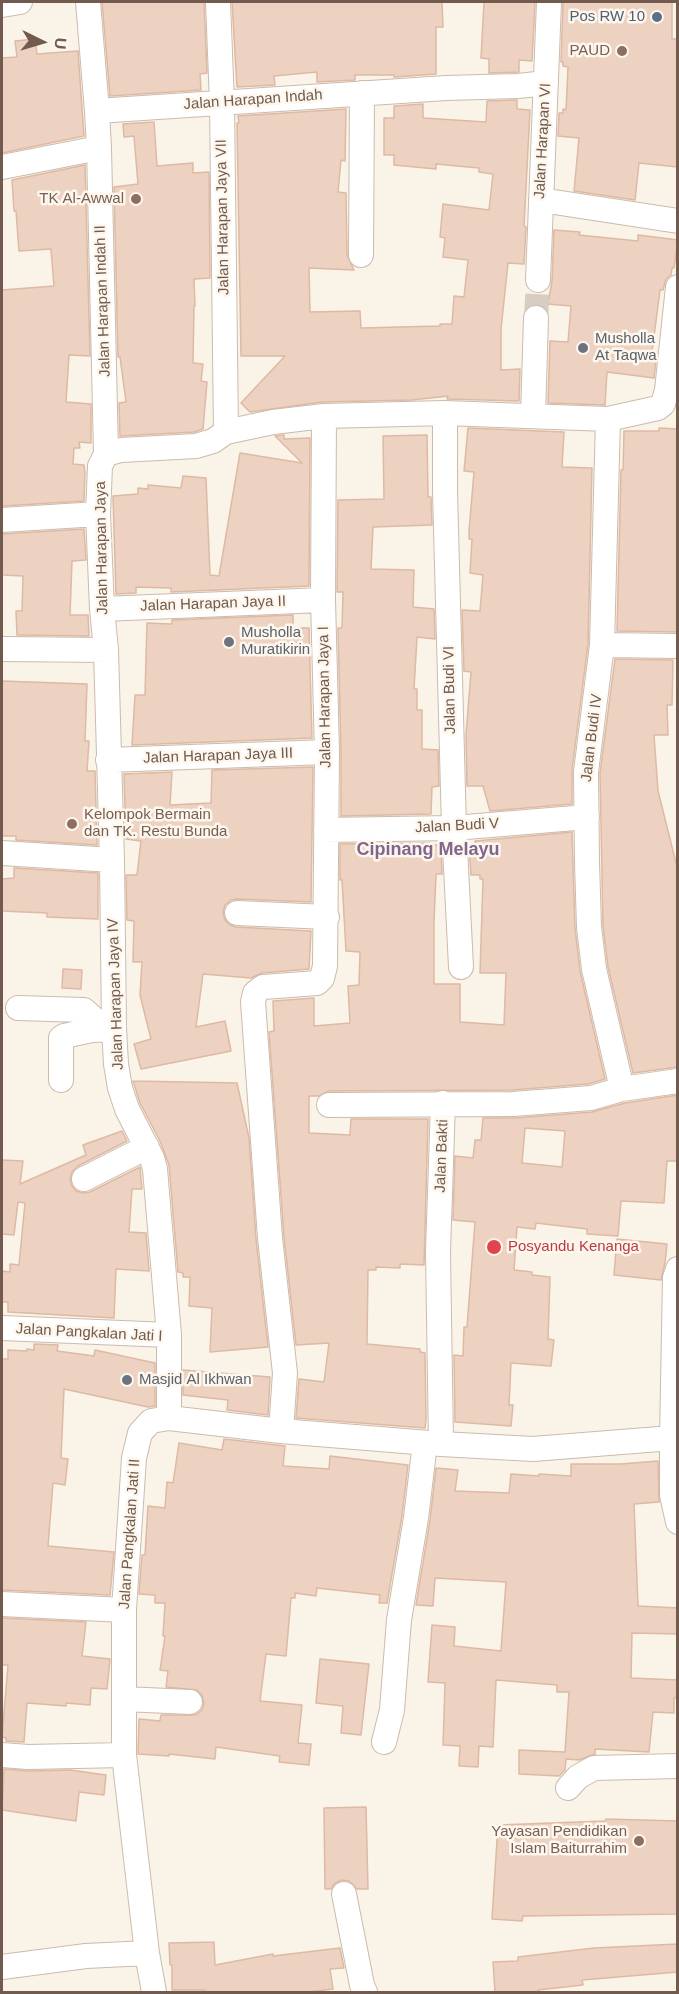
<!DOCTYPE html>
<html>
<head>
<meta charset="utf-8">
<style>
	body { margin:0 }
	#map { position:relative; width:679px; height:1994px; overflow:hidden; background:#faf3e7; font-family:Arial,sans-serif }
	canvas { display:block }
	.frame { position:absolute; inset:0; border:3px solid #725a4e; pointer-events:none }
	.north { position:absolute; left:12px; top:12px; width:60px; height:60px; -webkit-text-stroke:4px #fdf7ed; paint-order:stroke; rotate:95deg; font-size:16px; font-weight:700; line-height:24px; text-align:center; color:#725a4e }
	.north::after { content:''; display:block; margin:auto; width:21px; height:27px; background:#725a4e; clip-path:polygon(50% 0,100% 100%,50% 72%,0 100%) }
</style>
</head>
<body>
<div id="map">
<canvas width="679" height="1994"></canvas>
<div class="frame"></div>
<div class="north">U</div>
</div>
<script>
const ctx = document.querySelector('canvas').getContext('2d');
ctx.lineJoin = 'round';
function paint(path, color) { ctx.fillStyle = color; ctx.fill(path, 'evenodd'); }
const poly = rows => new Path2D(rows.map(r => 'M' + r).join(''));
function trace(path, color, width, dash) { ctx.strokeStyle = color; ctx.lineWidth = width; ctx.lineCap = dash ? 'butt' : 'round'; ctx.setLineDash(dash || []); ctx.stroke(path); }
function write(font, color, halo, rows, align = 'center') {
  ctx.font = font + ' Arial,sans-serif'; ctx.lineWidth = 5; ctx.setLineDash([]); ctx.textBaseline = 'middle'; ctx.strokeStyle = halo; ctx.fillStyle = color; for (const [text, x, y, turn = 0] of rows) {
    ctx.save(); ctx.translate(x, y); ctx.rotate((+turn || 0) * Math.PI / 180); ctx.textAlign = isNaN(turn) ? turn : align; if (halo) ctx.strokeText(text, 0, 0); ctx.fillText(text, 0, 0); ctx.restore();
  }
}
const building = poly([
	[102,2,204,2,207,73,200,74,201,90,110,96,102,2],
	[232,2,442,2,443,27,436,27,436,74,394,77,394,75,355,75,355,80,317,82,317,72,274,76,275,85,237,87,232,2],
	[484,2,535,2,532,61,519,60,519,72,489,73,489,59,481,58,484,2],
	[563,2,672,2,672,39,678,39,678,167,639,163,635,200,574,191,579,138,558,136,559,113,563,113,563,109,566,110,568,67,563,66,563,62,561,62,563,2],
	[35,39,37,54,78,51,84,136,2,153,2,58,17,57,15,41,35,39],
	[517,100,517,109,530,110,524,226,526,227,524,264,508,263,501,329,501,370,520,369,519,401,447,399,448,396,412,400,322,402,250,412,241,403,285,356,241,356,237,123,239,123,238,116,346,109,345,161,341,160,338,192,346,193,347,255,354,270,309,268,310,312,360,311,361,328,440,326,440,324,452,324,454,296,464,297,468,260,443,257,445,238,440,237,443,204,489,210,493,174,479,172,479,168,436,164,436,169,394,165,394,155,384,155,384,118,394,118,394,106,423,104,423,118,486,122,487,101,517,100],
	[154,122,157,166,193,163,193,173,209,172,210,278,194,279,195,306,194,306,193,363,203,364,201,381,207,382,203,429,194,432,120,436,119,403,126,402,120,357,118,357,114,187,138,184,134,136,124,137,123,124,154,122],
	[85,165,90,356,69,355,66,402,91,404,91,443,79,442,80,448,74,448,73,464,84,465,85,472,84,501,2,506,2,290,54,286,51,249,19,251,16,211,14,211,12,180,85,165],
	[554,230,580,232,579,235,638,241,638,235,678,240,674,268,672,268,671,275,666,279,663,290,660,290,652,352,657,352,654,378,607,372,605,405,548,403,550,341,568,342,571,306,548,304,552,281,554,230],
	[468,428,564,432,562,467,592,468,588,644,572,770,572,804,490,811,483,786,467,786,466,735,471,672,464,671,462,610,480,611,483,575,470,573,472,539,469,539,469,531,474,472,464,471,468,428],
	[659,428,678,429,678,632,617,631,621,470,623,470,624,431,659,431,659,428],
	[284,435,284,439,310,438,309,586,171,592,171,588,136,587,136,593,116,594,113,496,138,494,138,488,148,489,148,485,181,488,183,476,206,478,210,575,219,576,240,453,302,463,275,436,284,435],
	[427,435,428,497,431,497,432,525,373,527,371,569,414,570,413,607,434,609,435,639,417,637,414,689,417,689,417,710,422,710,422,749,438,750,439,786,432,787,431,814,341,816,341,752,338,628,342,628,343,592,337,592,338,500,384,499,383,436,427,435],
	[84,529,86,560,72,561,70,615,88,615,89,636,17,635,16,611,22,611,23,576,2,575,2,534,84,529],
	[293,615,293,628,309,628,312,738,132,745,135,695,145,695,147,623,172,624,172,620,293,615],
	[615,659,673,660,672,705,667,705,668,735,654,735,658,791,678,871,678,1067,633,1073,608,967,603,926,600,773,615,659],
	[2,681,87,684,85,741,89,741,87,771,95,771,97,845,16,840,16,836,2,836,2,681],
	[313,767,311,902,237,899,231,900,225,905,223,913,225,920,230,925,236,927,311,931,309,969,262,973,251,978,203,974,196,1027,225,1021,231,1051,141,1069,134,1044,151,1039,140,995,142,962,133,962,134,921,127,920,126,875,137,875,141,841,126,839,124,774,172,772,170,805,211,803,212,770,313,767],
	[572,832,575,928,580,971,605,1079,588,1084,512,1090,329,1091,319,1096,309,1096,309,1133,350,1135,351,1119,428,1119,424,1265,400,1264,400,1268,376,1267,376,1270,368,1270,367,1344,420,1349,420,1352,425,1353,426,1419,425,1428,296,1418,299,1379,324,1382,329,1343,296,1345,284,1237,269,1032,274,1031,273,1001,314,998,314,1026,350,1023,348,986,359,985,360,952,346,951,342,880,340,880,340,844,430,843,430,845,441,845,442,874,436,874,434,922,434,984,460,984,460,1022,504,1025,506,973,480,973,483,879,480,879,480,875,471,875,469,845,475,845,475,841,572,832],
	[14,868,98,873,98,919,47,917,47,913,2,911,2,879,14,878,14,868],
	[63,969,82,970,81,989,62,988,63,969],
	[133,1081,237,1083,249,1138,256,1239,268,1347,210,1352,212,1308,189,1306,190,1277,183,1277,183,1273,178,1272,169,1165,160,1141,140,1103,133,1081],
	[678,1095,678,1161,667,1161,664,1203,621,1201,618,1236,587,1234,587,1229,536,1223,535,1229,517,1227,514,1270,532,1272,532,1275,550,1277,548,1339,554,1340,551,1366,511,1363,509,1405,513,1405,511,1426,455,1422,454,1355,463,1356,464,1327,467,1327,475,1222,453,1220,455,1156,473,1158,475,1140,481,1140,483,1118,514,1118,592,1112,625,1103,678,1095],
	[525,1128,565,1131,562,1167,522,1163,525,1128],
	[122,1131,127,1141,78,1166,72,1172,70,1179,72,1186,76,1191,84,1193,90,1192,140,1167,142,1189,132,1189,129,1232,146,1233,149,1271,116,1269,114,1318,8,1312,8,1302,2,1302,2,1271,10,1272,10,1264,19,1265,25,1203,18,1202,14,1235,2,1234,2,1160,23,1161,20,1184,86,1155,83,1145,122,1131],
	[617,1239,667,1244,665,1263,661,1280,614,1275,617,1239],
	[34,1344,58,1345,57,1351,94,1356,95,1350,155,1363,155,1406,148,1407,64,1389,61,1458,68,1459,65,1485,53,1483,48,1546,114,1552,110,1595,2,1590,2,1359,8,1359,8,1350,27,1351,27,1349,34,1350,34,1344],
	[183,1370,270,1377,268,1415,227,1410,228,1400,183,1395,183,1370],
	[224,1439,285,1446,283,1466,329,1469,330,1456,408,1465,402,1516,387,1603,379,1603,380,1595,317,1588,316,1596,295,1593,295,1598,291,1598,286,1656,266,1654,260,1701,302,1705,298,1743,311,1744,309,1765,279,1762,280,1756,216,1747,215,1759,169,1754,169,1756,138,1754,139,1719,160,1721,161,1715,196,1715,202,1710,204,1703,202,1695,197,1690,166,1687,168,1671,160,1670,165,1636,163,1636,165,1603,155,1603,155,1595,139,1594,142,1555,145,1555,148,1506,165,1508,167,1482,173,1483,179,1443,222,1450,224,1439],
	[658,1461,659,1502,634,1504,638,1606,678,1608,678,1634,632,1633,631,1678,678,1680,678,1698,674,1698,674,1713,653,1712,649,1752,595,1749,595,1754,579,1760,566,1759,565,1770,559,1776,519,1774,519,1750,565,1752,569,1692,557,1692,557,1685,496,1680,493,1747,479,1746,478,1767,459,1766,460,1746,443,1745,445,1683,428,1682,432,1625,455,1627,454,1646,501,1651,506,1582,435,1578,433,1606,416,1605,430,1520,436,1468,458,1470,455,1491,509,1493,511,1474,539,1476,539,1474,571,1476,571,1464,621,1464,658,1461],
	[2,1618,86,1622,82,1656,110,1659,107,1689,91,1688,90,1705,66,1703,66,1706,27,1703,24,1742,6,1741,6,1738,2,1737,8,1665,2,1665,2,1618],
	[320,1659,369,1664,361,1735,341,1733,343,1706,316,1703,320,1659],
	[4,1769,28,1771,70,1770,106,1775,104,1795,79,1792,76,1821,2,1810,4,1769],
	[366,1807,368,1889,357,1889,349,1881,342,1880,335,1883,331,1889,325,1889,324,1808,366,1807],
	[606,1819,678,1821,678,1914,523,1916,522,1921,492,1919,498,1825,605,1821,606,1819],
	[214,1942,215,1965,273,1954,273,1956,340,1948,344,1968,330,1969,333,1989,308,1992,205,1992,205,1990,172,1990,172,1965,170,1965,169,1943,214,1942],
	[678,1944,678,1972,582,1980,583,1985,538,1990,538,1992,495,1992,493,1962,518,1961,518,1957,594,1948,678,1944]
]);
paint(building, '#edd2c1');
trace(building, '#deb9a3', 1.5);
trace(poly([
	[536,318,538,280]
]), '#d8cdc1', 24, [24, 12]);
const minor = poly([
	[88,2,97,111],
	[218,2,222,103,226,432],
	[2,5,20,2],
	[2,167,99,148,97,111,446,88,518,86,546,83],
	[541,200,678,221],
	[361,255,362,93],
	[538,280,549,2],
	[445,413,445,491,454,828,461,967],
	[533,416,536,318],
	[608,419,602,645,586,772,587,862,589,927,594,969,622,1089],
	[106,454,121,450,196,446,213,441,226,432,273,422,324,416,445,413,608,419,658,408,663,404,667,390,678,287],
	[2,520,98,514],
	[102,609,323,600],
	[602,645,678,646],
	[2,649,106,650],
	[108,760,327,752],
	[326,830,454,828,587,817],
	[2,853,112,860,106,650,102,609,98,514,100,466,106,454,99,148],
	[112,860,114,1029,116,1064,120,1088,127,1109,152,1158,155,1169,169,1335],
	[237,913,327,917],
	[18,1008,84,1010,92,1017,92,1030,114,1029],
	[61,1080,61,1038,64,1036,92,1030],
	[329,1105,513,1104,591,1098,622,1089,678,1081],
	[84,1179,147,1147],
	[678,1269,675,1278,672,1438,672,1495,678,1522],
	[2,1328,169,1335,169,1418],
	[281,1431,285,1373,270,1238,253,1002,255,993,263,987,317,983,322,978,325,966,327,752,323,600,324,416],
	[441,1444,438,1252,443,1103],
	[2,1604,124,1610],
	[124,1699,190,1702],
	[384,1742,392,1710,399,1620,416,1518,425,1443],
	[2,1755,28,1757,124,1755],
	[568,1788,578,1777,594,1768,678,1766],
	[344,1894,362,1985,365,1992],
	[2,1967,86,1956,147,1953],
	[154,1992,147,1953,124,1755,124,1610,134,1458,140,1433,151,1421,169,1418,281,1431,441,1444,533,1449,672,1438]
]);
trace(minor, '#cbbbae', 26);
trace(minor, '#fff', 24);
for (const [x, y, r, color] of [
	[657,17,6,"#5c6f8a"],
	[622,51,6,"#8d6e63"],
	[136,199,6,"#8d6e63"],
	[583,348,6,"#6b7280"],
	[229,642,6,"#6b7280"],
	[72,824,6,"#8d6e63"],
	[494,1247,8,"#e0444e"],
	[127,1380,6,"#6b7280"],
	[639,1841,6,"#8d6e63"]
]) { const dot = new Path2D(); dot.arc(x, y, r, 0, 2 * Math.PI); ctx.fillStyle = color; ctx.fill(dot); trace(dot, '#fdf7ed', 2); }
write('15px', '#4e5e75', '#fdf7ed', [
	["Pos RW 10",645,17]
], 'right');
write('15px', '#785e54', '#fdf7ed', [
	["PAUD",610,51],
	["TK Al-Awwal",124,199],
	["Kelompok Bermain",84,815,"left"],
	["dan TK. Restu Bunda",84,832,"left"],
	["Yayasan Pendidikan",627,1832],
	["Islam Baiturrahim",627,1849]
], 'right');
write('15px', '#725a4e', '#fdf7ed', [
	["Jalan Harapan Indah",253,100,-4],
	["Jalan Harapan VI",543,141,-87],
	["Jalan Harapan Jaya VII",223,217,-91],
	["Jalan Harapan Indah II",103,301,-92],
	["Jalan Harapan Jaya",102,548,-91],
	["Jalan Harapan Jaya II",213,604,-2],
	["Jalan Budi VI",450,690,-91],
	["Jalan Harapan Jaya I",325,697,-91],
	["Jalan Budi IV",592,738,-83],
	["Jalan Harapan Jaya III",218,756,-2],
	["Jalan Budi V",457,826,-3],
	["Jalan Harapan Jaya IV",116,994,-92],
	["Jalan Bakti",442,1156,-88],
	["Jalan Pangkalan Jati I",89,1333,3],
	["Jalan Pangkalan Jati II",130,1534,-86]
]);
write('15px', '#5b616d', '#fdf7ed', [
	["Musholla",595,339],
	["At Taqwa",595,356],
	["Musholla",241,633],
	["Muratikirin",241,650],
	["Masjid Al Ikhwan",139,1380]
], 'left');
write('15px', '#be3a42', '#fdf7ed', [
	["Posyandu Kenanga",508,1247]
], 'left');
write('bold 18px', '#80668e', '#fdf7ed', [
	["Cipinang Melayu",428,850]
]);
</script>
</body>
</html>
